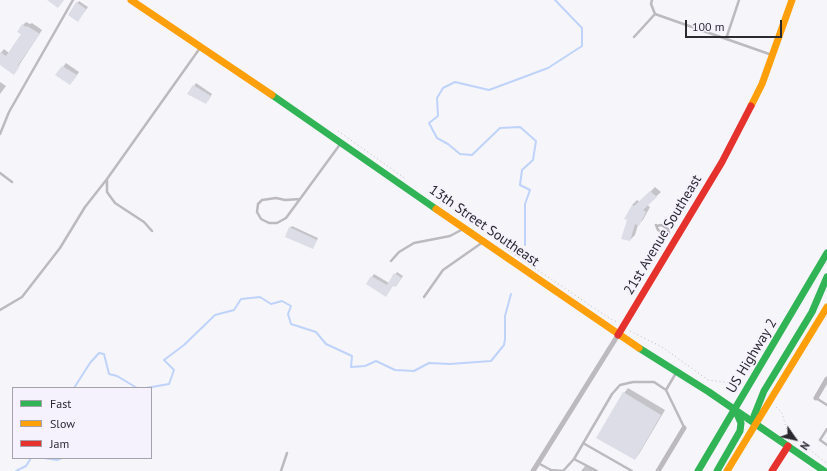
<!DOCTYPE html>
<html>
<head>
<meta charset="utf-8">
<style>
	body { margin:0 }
	#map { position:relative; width:827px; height:471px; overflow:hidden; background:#f6f5fa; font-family:"PT Sans",sans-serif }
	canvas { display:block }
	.legend { position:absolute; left:12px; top:387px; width:140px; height:72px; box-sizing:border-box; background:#f5f2fd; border:1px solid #a4a2ab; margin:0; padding:5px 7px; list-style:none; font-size:12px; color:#2b2930 }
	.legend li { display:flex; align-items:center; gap:8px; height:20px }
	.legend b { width:20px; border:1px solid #a4a2ab }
	.north { position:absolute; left:775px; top:419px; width:40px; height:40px; -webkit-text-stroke:3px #f5f2fd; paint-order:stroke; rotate:124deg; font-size:11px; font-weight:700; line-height:16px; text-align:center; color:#2b2930 }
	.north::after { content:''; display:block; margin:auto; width:14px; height:18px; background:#2b2930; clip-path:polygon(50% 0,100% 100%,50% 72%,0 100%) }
	.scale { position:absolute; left:685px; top:20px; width:97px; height:18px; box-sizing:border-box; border:2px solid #2b2930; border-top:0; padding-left:5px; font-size:12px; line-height:14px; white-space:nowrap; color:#2b2930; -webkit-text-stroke:3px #f5f2fd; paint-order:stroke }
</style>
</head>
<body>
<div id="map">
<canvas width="827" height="471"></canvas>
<ul class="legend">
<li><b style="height:5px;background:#30b455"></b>Fast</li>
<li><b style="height:5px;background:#ff9f0a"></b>Slow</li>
<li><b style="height:5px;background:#e5322d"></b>Jam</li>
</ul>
<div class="north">N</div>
<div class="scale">100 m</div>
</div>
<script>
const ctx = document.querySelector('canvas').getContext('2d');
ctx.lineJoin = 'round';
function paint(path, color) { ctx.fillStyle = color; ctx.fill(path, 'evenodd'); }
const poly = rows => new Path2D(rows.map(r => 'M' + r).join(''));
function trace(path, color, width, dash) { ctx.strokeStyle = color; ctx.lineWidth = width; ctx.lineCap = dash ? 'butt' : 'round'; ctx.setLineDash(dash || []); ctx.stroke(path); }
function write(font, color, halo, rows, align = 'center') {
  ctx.font = font + ' "PT Sans",sans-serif'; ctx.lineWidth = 3; ctx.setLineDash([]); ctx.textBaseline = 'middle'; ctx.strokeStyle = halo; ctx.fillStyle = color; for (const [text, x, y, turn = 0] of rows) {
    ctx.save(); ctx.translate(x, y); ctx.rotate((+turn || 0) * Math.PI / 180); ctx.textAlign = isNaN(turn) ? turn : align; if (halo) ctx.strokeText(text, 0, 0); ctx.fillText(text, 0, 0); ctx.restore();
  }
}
paint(poly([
	[79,1,88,7,80,18,77,3],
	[26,22,30,24,32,23,42,30,14,73,0,63,0,54,4,49,9,53,22,34,23,25],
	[66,63,79,72,73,81,57,75],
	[0,82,6,86,0,94],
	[196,83,212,94,208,101,189,94],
	[655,187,661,192,647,205,650,207,643,220,638,225,635,235,630,240,632,205,637,200,640,202],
	[292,226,318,238,314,246,312,248,290,228],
	[397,272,403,276,396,286,393,285,388,293,367,284,374,274,389,283],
	[628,388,665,410,639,454,635,459,624,393],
	[586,465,596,471,581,471]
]), '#0003');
trace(poly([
	[525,245,525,204,530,190,520,185,522,170,533,160,536,141,520,127,500,128,472,155,460,154,448,144,437,138,429,123,438,116,437,98,443,88,455,82,489,90,548,68,582,46,582,28,555,0],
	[74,388,90,363,99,353,104,354,109,374,117,376,137,388],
	[146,388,169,384,174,370,164,360,184,345,215,315,234,310,241,299,260,297,271,304,282,301,291,306,288,314,291,324,316,332,326,344,352,356,351,367,365,366,376,361,395,370,414,371,429,363,450,364,491,361,504,345,505,339,505,316,511,294],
	[44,458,57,460,62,458],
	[16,471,26,466,31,458]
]), '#bfd3fa', 2);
paint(poly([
	[47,0,64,0,58,8],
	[76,2,86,9,78,22,68,15],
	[22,24,26,27,27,26,40,34,18,65,20,66,14,75,0,65,0,52,6,56,21,34,17,32],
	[62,66,77,75,70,85,55,75],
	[193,85,211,96,206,104,187,94],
	[650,191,657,197,643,210,646,212,639,226,635,224,630,241,621,239,627,220,624,219,632,205,634,206],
	[289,227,317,240,313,249,285,237],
	[394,273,402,278,396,287,393,286,386,297,366,284,371,276,387,285],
	[623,392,661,415,635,460,596,438]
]), '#dddde7');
trace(poly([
	[338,131,406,179],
	[505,248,609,318,617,322],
	[630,331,662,347,708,380,739,384],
	[776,407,782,413,787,431,826,463]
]), '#bcbbbe', 1, [1, 3]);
trace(poly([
	[652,0,651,4,655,14,772,55],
	[634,37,655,14],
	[726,39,739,0],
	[0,134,9,112,73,0],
	[0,173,12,182],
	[276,198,285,200,300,199,286,218,277,223,269,223,261,219,257,212,258,204,262,200,276,198],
	[300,199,341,143],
	[656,225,658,230,665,234,669,233,668,229,661,225,657,226],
	[152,231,144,222,115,203,107,192,107,179,200,48],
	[391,261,399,252,414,243,450,236,463,229],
	[424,297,443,270,483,242],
	[0,310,22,297,60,248,85,207,107,179],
	[666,390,684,427],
	[816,398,827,405],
	[827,429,820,440,827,445],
	[583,443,632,471],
	[538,463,551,470,563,471,574,459],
	[281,471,287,453],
	[597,471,574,459,612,394,620,385,633,382,654,382,666,390,676,373]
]), '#bcbabe', 2.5);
trace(poly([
	[816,398,827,379],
	[533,471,618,335],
	[658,471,684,428]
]), '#bcbabe', 5);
trace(poly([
	[272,95,436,209],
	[639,348,709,392,824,471],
	[756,424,754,416,764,391,812,312,827,277],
	[698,471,827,253],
	[717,471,740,431,741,423,735,409]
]), '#30b455', 7);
trace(poly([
	[131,0,272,95],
	[751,106,762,84,792,0],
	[436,209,639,348],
	[727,471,827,307]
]), '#ff9f0a', 7);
trace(poly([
	[618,335,722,162,751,106],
	[772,471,788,446]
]), '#e5322d', 7);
write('14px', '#2b2930', '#f5f2fd', [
	["13th Street Southeast",484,226,35],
	["21st Avenue Southeast",663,235,-59],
	["US Highway 2",752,356,-59]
]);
</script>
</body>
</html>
